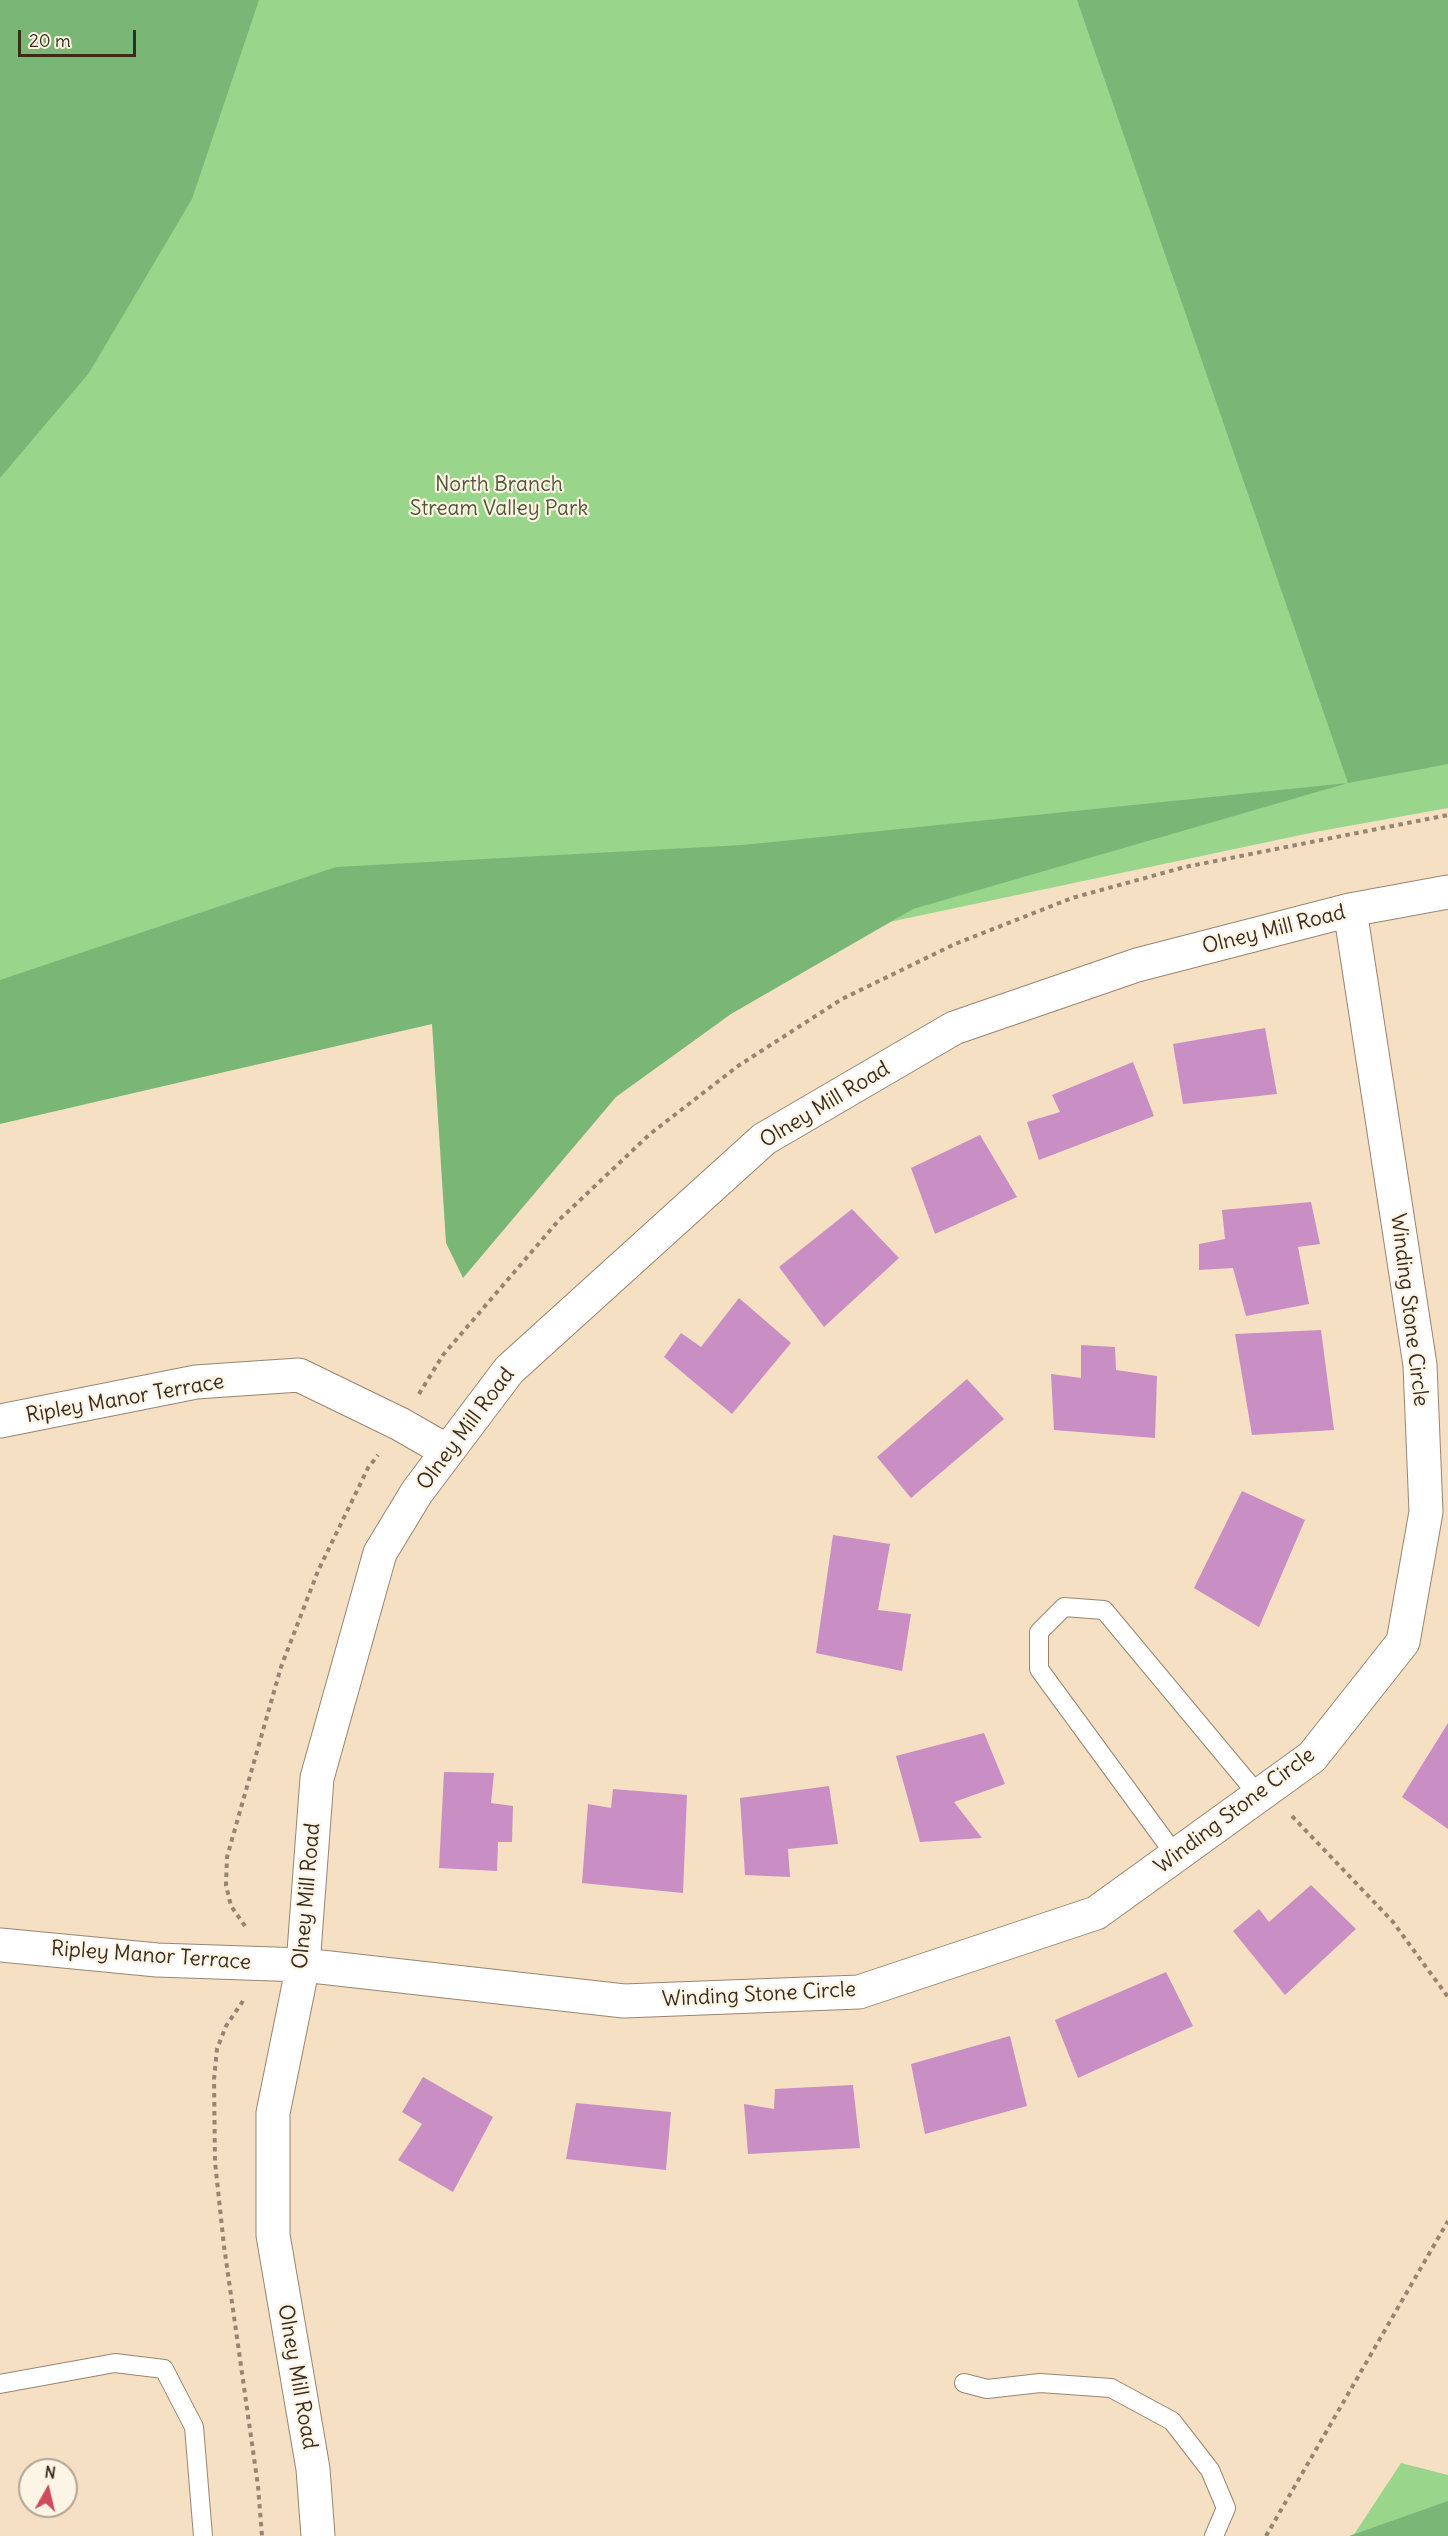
<!DOCTYPE html>
<html>
<head>
<meta charset="utf-8">
<style>
	body { margin:0 }
	#map { position:relative; width:1448px; height:2536px; overflow:hidden; background:#f5e0c4; font-family:Delius,sans-serif }
	canvas { display:block }
	.north { position:absolute; left:18px; top:2458px; width:60px; height:60px; box-sizing:border-box; background:#fcf5e5; border:2px solid #afa495; border-radius:50%; rotate:8deg; font-size:16px; font-weight:700; line-height:24px; text-align:center; color:#3b2a1e }
	.north::after { content:''; display:block; margin:auto; width:21px; height:27px; background:#d1495b; clip-path:polygon(50% 0,100% 100%,50% 72%,0 100%) }
	.scale { position:absolute; left:18px; top:30px; width:118px; height:27px; box-sizing:border-box; border:3px solid #3b2a1e; border-top:0; padding-left:8px; font-size:18px; line-height:21px; white-space:nowrap; color:#3b2a1e; -webkit-text-stroke:4px #fcf5e5; paint-order:stroke }
</style>
</head>
<body>
<div id="map">
<canvas width="1448" height="2536"></canvas>
<div class="north">N</div>
<div class="scale">20 m</div>
</div>
<script>
const ctx = document.querySelector('canvas').getContext('2d');
ctx.lineJoin = 'round';
function paint(path, color) { ctx.fillStyle = color; ctx.fill(path, 'evenodd'); }
const poly = rows => new Path2D(rows.map(r => 'M' + r).join(''));
function trace(path, color, width, dash) { ctx.strokeStyle = color; ctx.lineWidth = width; ctx.lineCap = dash ? 'butt' : 'round'; ctx.setLineDash(dash || []); ctx.stroke(path); }
function write(font, color, halo, rows, align = 'center') {
  ctx.font = font + ' Delius,sans-serif'; ctx.lineWidth = 4.5; ctx.setLineDash([]); ctx.textBaseline = 'middle'; ctx.strokeStyle = halo; ctx.fillStyle = color; for (const [text, x, y, turn = 0] of rows) {
    ctx.save(); ctx.translate(x, y); ctx.rotate((+turn || 0) * Math.PI / 180); ctx.textAlign = isNaN(turn) ? turn : align; if (halo) ctx.strokeText(text, 0, 0); ctx.fillText(text, 0, 0); ctx.restore();
  }
}
paint(poly([
	[0,0,1448,0,1448,808,1315,832,0,1110],
	[1401,2463,1448,2475,1448,2536,1353,2536]
]), '#99d68b');
paint(poly([
	[0,0,259,0,192,199,89,373,0,478],
	[1077,0,1448,0,1448,764,1348,783,913,909,731,1014,616,1097,463,1278,446,1243,432,1024,0,1124,0,980,336,867,743,845,1348,783],
	[1448,2501,1448,2536,1349,2536]
]), '#7ab777');
paint(poly([
	[1265,1028,1277,1094,1183,1104,1173,1044],
	[1133,1062,1154,1116,1039,1160,1027,1122,1060,1112,1052,1095],
	[980,1135,1017,1197,935,1234,911,1168],
	[1311,1202,1320,1244,1298,1247,1309,1304,1246,1316,1233,1268,1199,1270,1199,1244,1225,1239,1222,1210],
	[852,1209,899,1258,824,1327,779,1267],
	[739,1298,791,1343,732,1414,664,1357,681,1333,701,1347],
	[1321,1330,1334,1430,1252,1435,1235,1334],
	[1081,1345,1115,1347,1116,1370,1157,1376,1155,1438,1054,1430,1051,1374,1081,1378],
	[967,1379,1004,1419,911,1498,877,1457],
	[1242,1491,1305,1520,1259,1627,1194,1588],
	[833,1535,890,1544,878,1610,911,1614,902,1671,816,1653],
	[1448,1723,1448,1829,1402,1797],
	[984,1733,1005,1784,954,1802,982,1838,920,1842,896,1756],
	[444,1772,494,1773,491,1803,513,1806,512,1842,498,1842,497,1871,439,1868],
	[829,1786,838,1844,788,1849,790,1877,745,1875,740,1798],
	[613,1789,687,1795,683,1893,582,1883,588,1804,611,1808],
	[1311,1885,1356,1929,1285,1995,1233,1931,1259,1909,1269,1922],
	[1166,1972,1193,2026,1078,2078,1055,2020],
	[1010,2036,1027,2106,925,2134,911,2064],
	[423,2077,493,2117,453,2192,398,2160,422,2124,402,2112],
	[853,2085,860,2148,748,2154,744,2104,774,2109,775,2089],
	[576,2103,671,2112,666,2170,566,2159]
]), '#c98ec3');
const service = poly([
	[1176,1856,1039,1669,1039,1632,1064,1607,1104,1610,1259,1796],
	[964,2383,987,2389,1040,2383,1111,2388,1172,2421,1210,2470,1226,2508,1214,2536],
	[0,2384,115,2363,164,2369,194,2427,203,2536]
]);
const minor = poly([
	[0,1421,196,1382,299,1375,400,1424,447,1451],
	[0,1945,157,1960,303,1965,624,2001,859,1992,1096,1913,1312,1757,1403,1642,1426,1512,1420,1365,1350,910],
	[318,2536,313,2469,273,2235,273,2113,303,1965,317,1778,380,1553,417,1492,509,1370,764,1139,954,1028,1137,965,1350,910,1448,892]
]);
trace(service, '#988571', 20);
trace(minor, '#988571', 35);
trace(poly([
	[419,1394,443,1355,559,1220,650,1134,738,1066,842,999,955,944,1072,898,1185,867,1448,815],
	[1292,1816,1393,1922,1448,1997],
	[245,1926,231,1906,226,1885,227,1857,281,1667,318,1571,368,1468,378,1455],
	[243,2001,226,2026,217,2049,214,2079,215,2162,224,2246,258,2486,262,2536],
	[1266,2536,1448,2221]
]), '#988571', 4, [4.5, 4.5]);
trace(service, '#fff', 18);
trace(minor, '#fff', 33);
write('21px', '#525539', '#fcf5e5', [
	["North Branch",499,485],
	["Stream Valley Park",499,509]
]);
write('21px', '#3b2a1e', '#fcf5e5', [
	["Olney Mill Road",1274,930,-14],
	["Olney Mill Road",825,1105,-31],
	["Winding Stone Circle",1409,1310,83],
	["Ripley Manor Terrace",125,1399,-10],
	["Olney Mill Road",466,1429,-53],
	["Winding Stone Circle",1235,1811,-37],
	["Olney Mill Road",307,1896,-85],
	["Ripley Manor Terrace",151,1956,4],
	["Winding Stone Circle",759,1995,-3],
	["Olney Mill Road",297,2377,80]
]);
</script>
</body>
</html>
